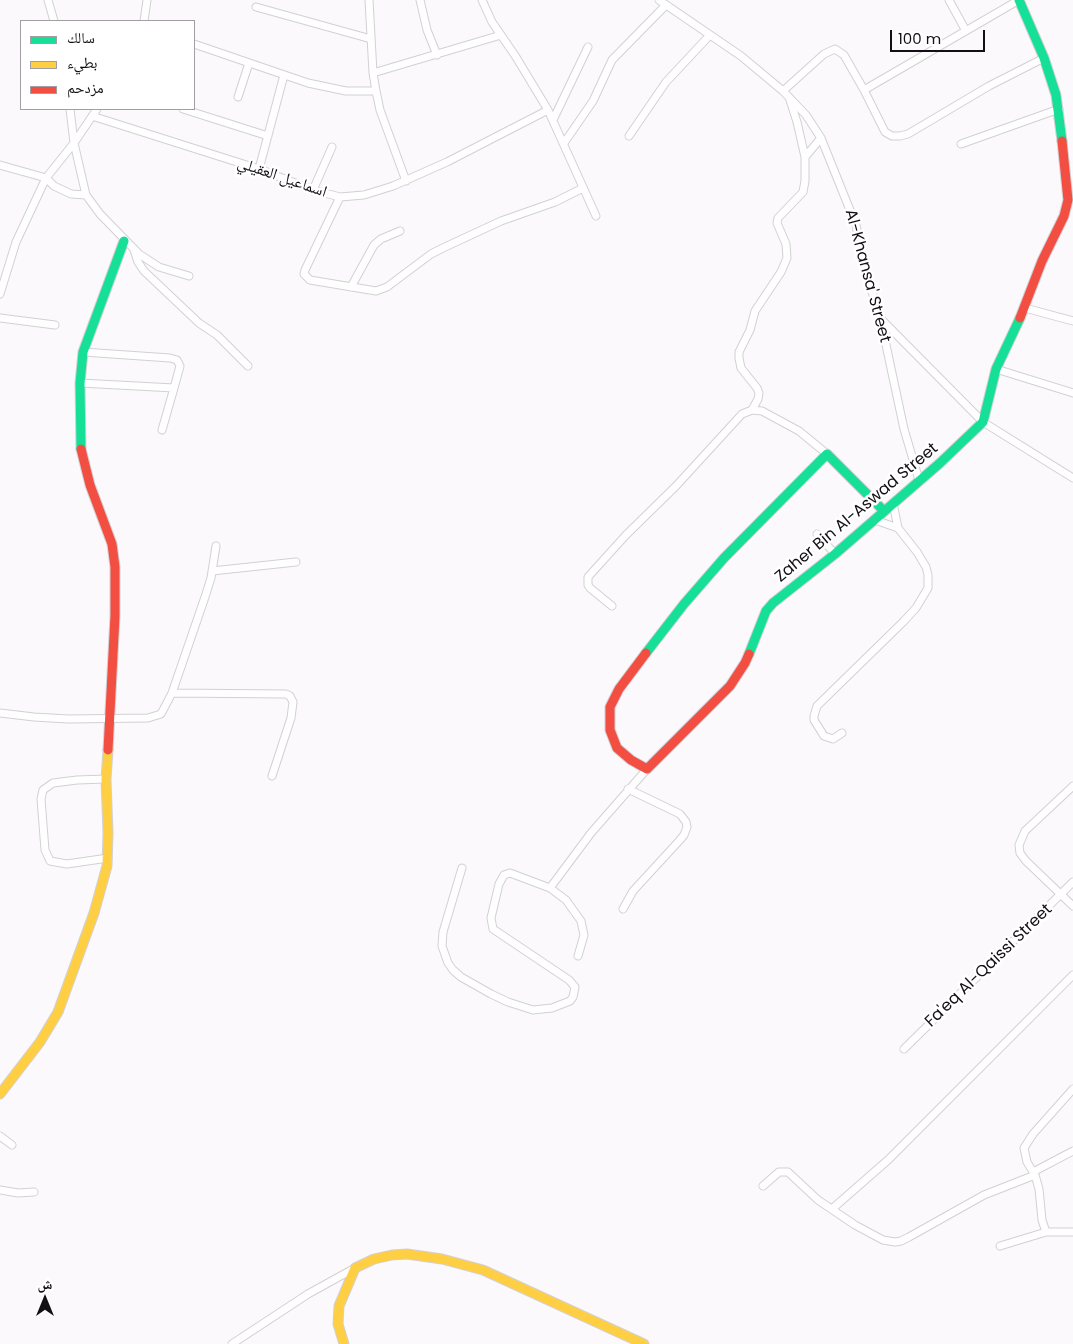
<!DOCTYPE html>
<html>
<head>
<meta charset="utf-8">
<style>
	body { margin:0 }
	#map { position:relative; width:1073px; height:1344px; overflow:hidden; background:#fbf9fc; font-family:Poppins,"Noto Naskh Arabic",sans-serif }
	canvas { display:block }
	.legend { position:absolute; left:20px; top:20px; width:175px; height:90px; box-sizing:border-box; background:#fff; border:1px solid #a19fa1; margin:0; padding:6px 9px; list-style:none; font-size:15px; color:#130f14 }
	.legend li { display:flex; align-items:center; gap:10px; height:25px }
	.legend b { width:25px; border:1px solid #a19fa1 }
	.north { position:absolute; left:20px; top:1274px; width:50px; height:50px; -webkit-text-stroke:4px #fff; paint-order:stroke; rotate:0deg; font-size:14px; font-weight:700; line-height:20px; text-align:center; color:#130f14 }
	.north::after { content:''; display:block; margin:auto; width:18px; height:22px; background:#130f14; clip-path:polygon(50% 0,100% 100%,50% 72%,0 100%) }
	.scale { position:absolute; left:890px; top:30px; width:95px; height:22px; box-sizing:border-box; border:2px solid #130f14; border-top:0; padding-left:6px; font-size:15px; line-height:18px; white-space:nowrap; color:#130f14; -webkit-text-stroke:4px #fff; paint-order:stroke }
</style>
</head>
<body>
<div id="map">
<canvas width="1073" height="1344"></canvas>
<ul class="legend">
<li><b style="height:6px;background:#16e098"></b>سالك</li>
<li><b style="height:6px;background:#ffcf43"></b>بطيء</li>
<li><b style="height:6px;background:#f24e42"></b>مزدحم</li>
</ul>
<div class="north">ش</div>
<div class="scale">100 m</div>
</div>
<script>
const ctx = document.querySelector('canvas').getContext('2d');
ctx.lineJoin = 'round';
const poly = rows => new Path2D(rows.map(r => 'M' + r).join(''));
function trace(path, color, width, dash) { ctx.strokeStyle = color; ctx.lineWidth = width; ctx.lineCap = dash ? 'butt' : 'round'; ctx.setLineDash(dash || []); ctx.stroke(path); }
function write(font, color, halo, rows, align = 'center') {
  ctx.font = font + ' Poppins,"Noto Naskh Arabic",sans-serif'; ctx.lineWidth = 5; ctx.setLineDash([]); ctx.textBaseline = 'middle'; ctx.strokeStyle = halo; ctx.fillStyle = color; for (const [text, x, y, turn = 0] of rows) {
    ctx.save(); ctx.translate(x, y); ctx.rotate((+turn || 0) * Math.PI / 180); ctx.textAlign = isNaN(turn) ? turn : align; if (halo) ctx.strokeText(text, 0, 0); ctx.fillText(text, 0, 0); ctx.restore();
  }
}
const street = poly([
	[48,0,54,21],
	[369,0,373,73,376,91,380,110,406,181],
	[420,0,427,30,437,55],
	[482,0,492,22,516,57,548,110,596,216],
	[659,0,741,56,783,91,806,115,821,138,856,225,865,270,880,317,904,429,919,480],
	[949,0,966,31],
	[256,7,371,39],
	[144,21,147,0],
	[194,44,308,83,346,91,376,91],
	[373,73,501,35],
	[864,90,885,132,892,136,900,136,908,134,989,86,1044,58],
	[783,91,824,54,835,49,844,55,864,90,1019,0],
	[238,97,249,63],
	[789,97,797,122,805,157],
	[183,109,268,136],
	[92,116,259,169,313,190,340,197,364,195,393,186,447,162,548,110],
	[553,120,588,47],
	[629,136,666,82,710,35],
	[564,143,593,101,612,60,665,6],
	[961,144,1059,109],
	[0,165,46,178,54,186,71,194,86,195,74,143,70,109],
	[259,169,284,75],
	[313,190,332,147],
	[86,195,100,214,139,254,159,267,189,276],
	[340,197,305,270,304,274,310,280,376,291,387,287,431,254,445,247,501,221,555,202,583,188],
	[134,250,138,262,144,271,199,323,217,335,248,366],
	[351,287,374,245,381,239,400,231],
	[0,294,16,242,46,178,74,143,97,109],
	[1025,308,1073,321],
	[0,318,55,325],
	[880,318,983,422,1073,478],
	[996,369,1073,393],
	[80,383,174,388,180,366,177,360,170,358,83,352],
	[752,410,758,399,759,393,757,388,741,368,739,358,739,352,750,330,755,311,781,272,787,258,786,244,777,223,778,218,803,192,805,181,805,157,821,138],
	[162,430,174,388],
	[893,503,898,528],
	[817,534,835,554],
	[212,571,296,562],
	[612,606,590,588,588,585,588,577,626,535,676,486,742,414,752,410,762,411,799,431,827,454],
	[172,693,286,694,290,696,293,702,291,718,272,776],
	[0,713,34,717,68,719,148,718,161,714,172,693,205,597,211,578,216,546],
	[842,733,833,739,824,736,814,720,814,716,817,706,903,622,916,608,928,588,928,575,926,567,917,552,898,528,875,520],
	[106,779,77,780,53,783,43,790,41,799,45,850,50,861,67,864,108,858],
	[1073,786,1025,831,1019,845,1020,853,1026,861,1073,906],
	[462,868,443,932,442,946,448,963,453,970,461,977,491,994,508,1002,533,1010,552,1008,570,1001,573,997,575,987,569,980,493,929,491,918,499,884,504,875,510,873,550,888,591,833,647,769],
	[550,888,566,900,581,921,584,935,578,956],
	[623,909,633,891,679,841,684,835,687,827,686,822,680,814,628,789],
	[904,1049,1073,882],
	[0,1136,12,1145],
	[1033,1172,1073,1151],
	[763,1186,779,1172,788,1172,818,1200,855,1225,883,1240,895,1242,901,1241,909,1237,984,1195,1035,1175],
	[0,1190,18,1193,34,1192],
	[832,1209,888,1160,1073,975],
	[1046,1232,1042,1220,1039,1189,1035,1175,1027,1162,1024,1148,1033,1134,1073,1089],
	[1000,1246,1046,1232,1073,1232],
	[232,1344,308,1294,355,1268]
]);
const fast = poly([
	[1019,0,1044,58,1056,95,1062,141],
	[81,449,80,383,83,352,124,241],
	[646,653,684,604,724,558,827,454,884,511],
	[749,654,766,611,773,603,835,554,940,463,983,422,996,369,1020,318]
]);
const slow = poly([
	[0,1094,40,1042,58,1012,94,913,107,866,108,833,106,779,108,750],
	[344,1344,338,1324,339,1306,355,1268,374,1259,392,1255,407,1254,442,1259,483,1270,644,1344]
]);
const jam = poly([
	[1020,318,1042,261,1064,216,1068,200,1062,141],
	[81,449,90,485,112,544,115,567,115,616,108,750],
	[646,653,619,689,610,707,610,730,617,748,631,760,647,769,730,686,745,663,749,654]
]);
trace(street, '#d3d0d4', 9);
trace(fast, '#d3d0d4', 11);
trace(slow, '#d3d0d4', 11);
trace(jam, '#d3d0d4', 11);
trace(street, '#fefeff', 7);
trace(fast, '#16e098', 9);
trace(slow, '#ffcf43', 9);
trace(jam, '#f24e42', 9);
write('16px', '#130f14', '#fff', [
	["اسماعيل العقيلي",282,178,19],
	["Al-Khansa' Street",867,276,75],
	["Zaher Bin Al-Aswad Street",857,513,-40],
	["Fa'eq Al-Qaissi Street",989,966,-44]
]);
</script>
</body>
</html>
